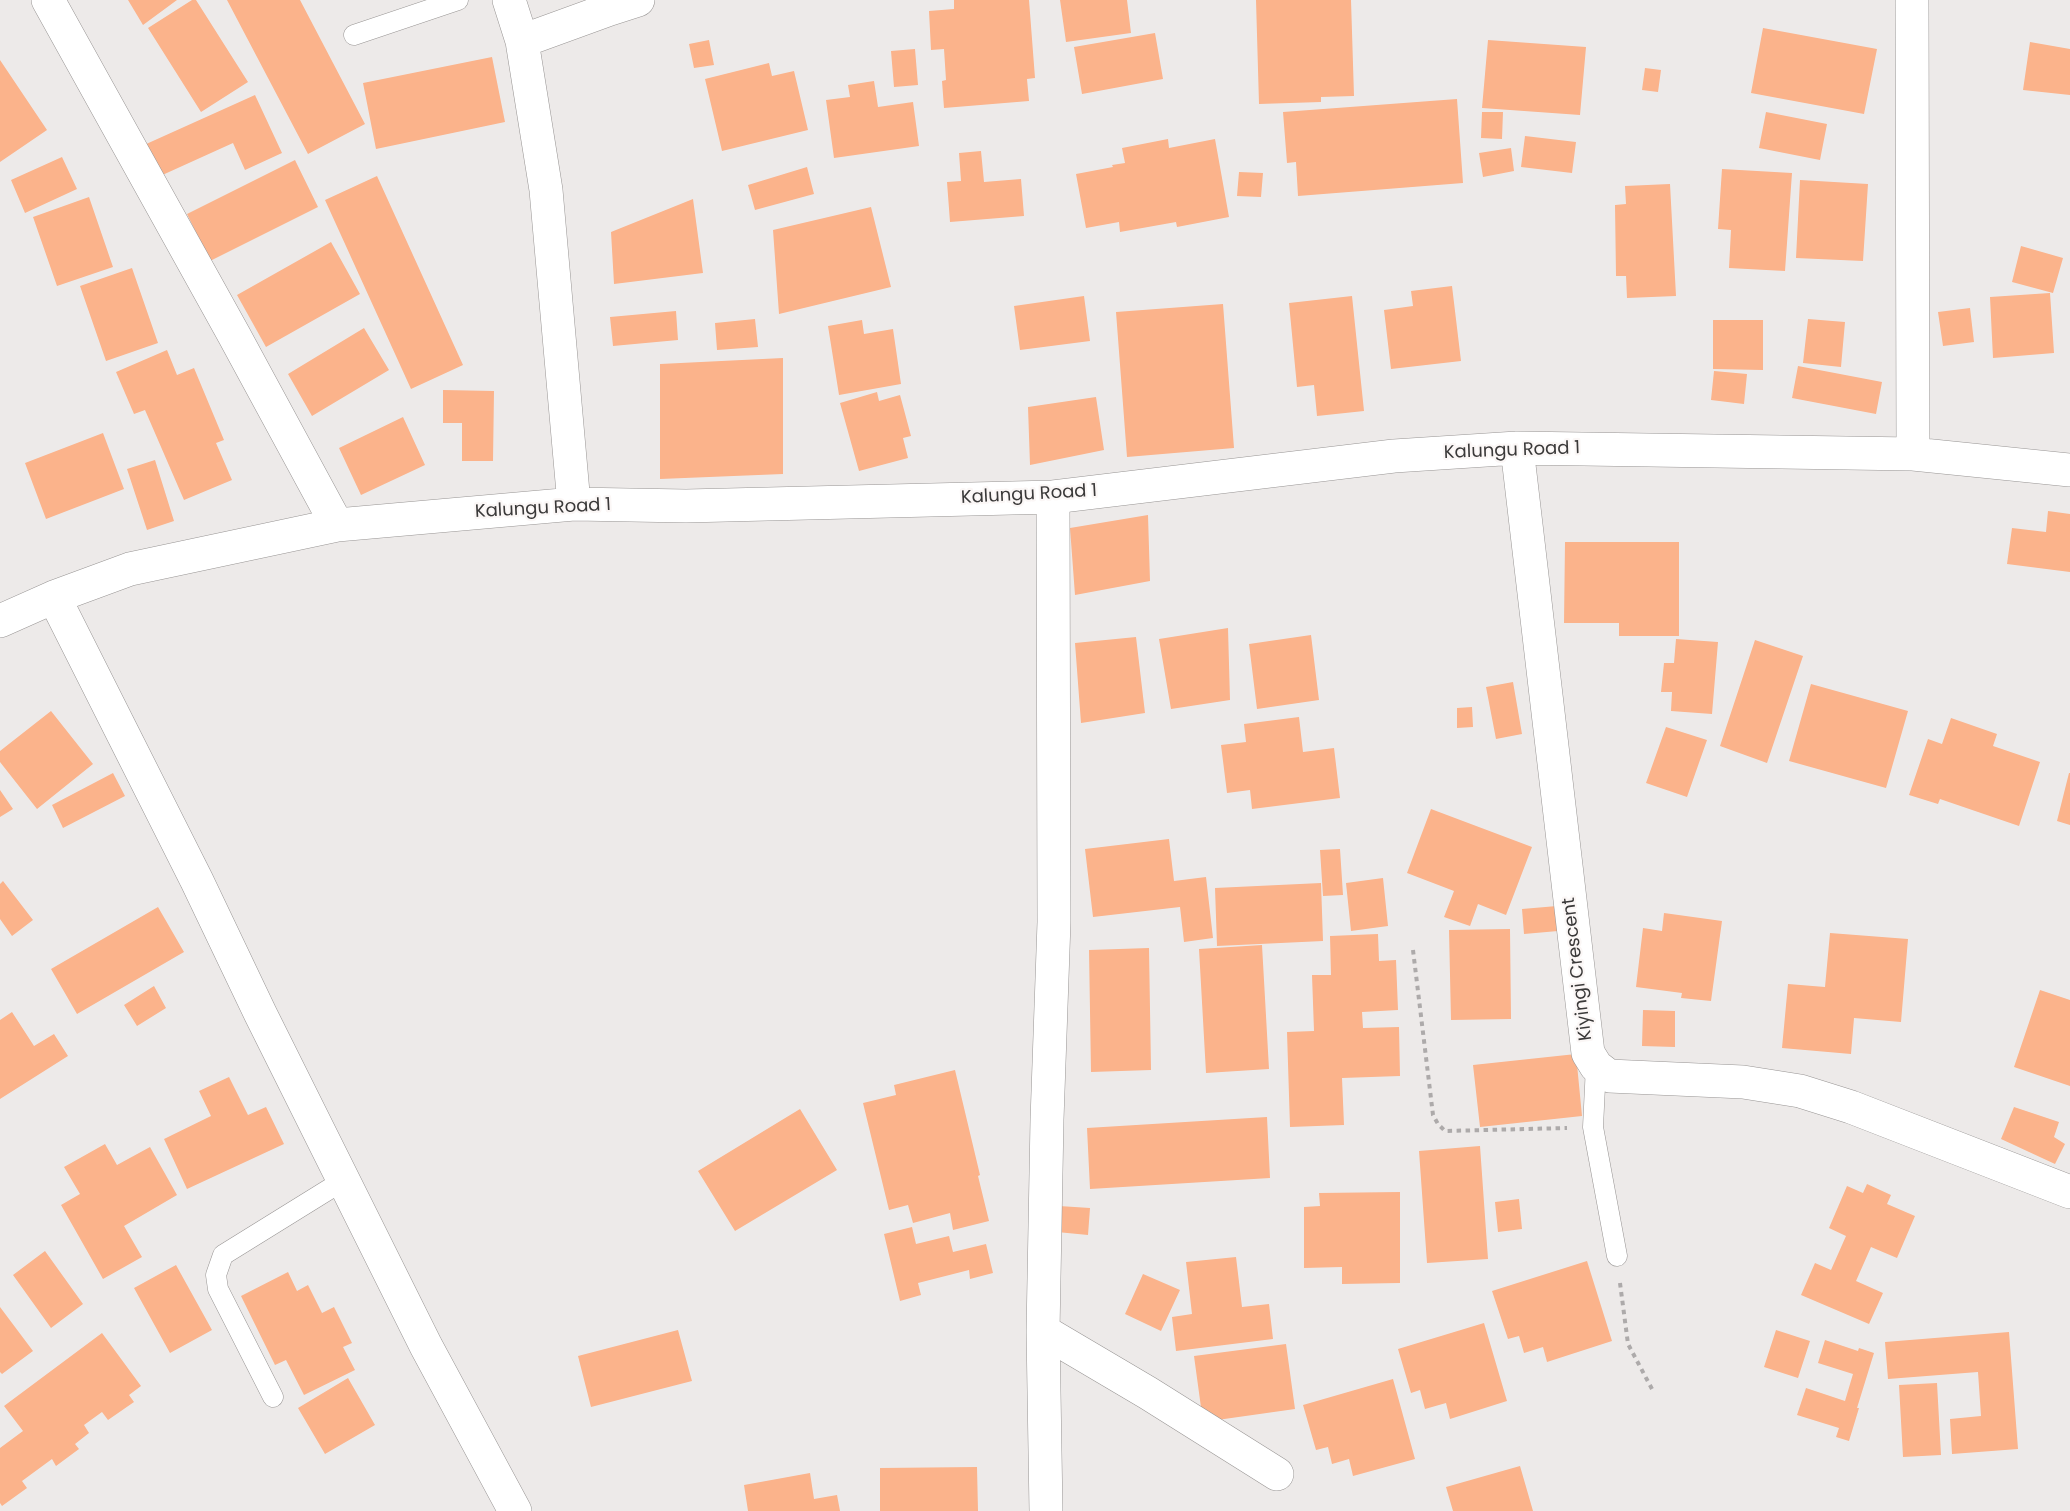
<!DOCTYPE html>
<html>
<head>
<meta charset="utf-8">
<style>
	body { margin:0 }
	canvas { display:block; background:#edeae9 }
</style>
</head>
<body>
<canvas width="2070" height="1511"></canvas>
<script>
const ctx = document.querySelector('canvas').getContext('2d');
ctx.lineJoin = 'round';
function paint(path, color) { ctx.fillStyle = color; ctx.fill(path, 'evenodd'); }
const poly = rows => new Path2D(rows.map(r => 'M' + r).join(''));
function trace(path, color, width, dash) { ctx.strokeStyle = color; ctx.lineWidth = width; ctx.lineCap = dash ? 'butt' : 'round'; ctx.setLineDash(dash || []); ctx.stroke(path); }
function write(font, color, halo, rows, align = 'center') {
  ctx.font = font + ' Poppins,sans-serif'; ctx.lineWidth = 4.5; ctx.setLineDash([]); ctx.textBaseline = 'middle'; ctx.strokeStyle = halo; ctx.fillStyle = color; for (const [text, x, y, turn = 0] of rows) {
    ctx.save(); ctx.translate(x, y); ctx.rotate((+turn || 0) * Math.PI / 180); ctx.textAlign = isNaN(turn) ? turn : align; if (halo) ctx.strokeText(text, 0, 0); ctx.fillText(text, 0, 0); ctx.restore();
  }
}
paint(poly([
	[128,0,177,0,143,25],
	[192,0,196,0,248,82,201,112,148,28],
	[227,0,300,0,365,124,308,154],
	[954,0,1029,0,1035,78,1027,79,1029,101,944,108,942,81,946,80,944,49,931,50,929,11,954,9],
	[1060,0,1127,0,1131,33,1066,42],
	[1256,0,1351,0,1354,96,1321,97,1321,102,1259,104],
	[1763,28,1877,49,1864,114,1751,93],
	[1155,33,1163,79,1082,94,1074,47],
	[709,40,714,65,694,68,689,44],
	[1488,40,1586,47,1580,115,1482,108],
	[2030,42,2070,49,2070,95,2023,90],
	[915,49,918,85,894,87,891,51],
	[492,57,505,122,376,149,363,83],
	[0,60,47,130,0,162],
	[769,63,772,76,794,71,808,130,722,151,705,79],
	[1645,68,1661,70,1658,92,1642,90],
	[874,81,878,107,913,102,919,146,834,158,826,100,850,97,848,85],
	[255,95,282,153,245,170,233,143,158,177,144,145],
	[1457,99,1463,183,1298,196,1296,162,1287,163,1283,112],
	[1482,112,1503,112,1502,139,1481,138],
	[1766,112,1827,124,1820,160,1759,148],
	[1525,136,1576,142,1572,173,1521,167],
	[1168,139,1169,148,1215,139,1229,217,1177,227,1176,222,1120,232,1119,222,1086,228,1076,174,1113,167,1112,165,1125,163,1122,148],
	[1511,148,1514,171,1483,177,1479,153],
	[981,151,984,182,1021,179,1024,216,950,222,947,182,961,181,959,153],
	[62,157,77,189,25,213,11,180],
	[295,160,318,207,210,261,187,214],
	[807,167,814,194,755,210,748,185],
	[1722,169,1792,173,1785,271,1729,268,1731,230,1718,229],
	[1239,172,1263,173,1261,197,1237,196],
	[377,176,463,365,411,389,325,200],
	[1800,180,1868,184,1863,261,1796,258],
	[1670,184,1676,296,1627,298,1626,276,1616,276,1615,205,1626,204,1625,186],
	[89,197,113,267,57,286,33,217],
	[693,199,703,273,614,284,611,232],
	[871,207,891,287,779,314,773,230],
	[331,242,360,294,266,347,237,295],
	[2021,246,2063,258,2053,293,2012,282],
	[132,268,158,343,106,361,80,286],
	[1452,286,1461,361,1391,369,1384,310,1413,306,1411,291],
	[2050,293,2054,353,1993,358,1990,297],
	[1084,296,1090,341,1020,350,1014,306],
	[1352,296,1364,411,1317,416,1314,385,1297,387,1289,303],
	[1223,304,1234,448,1127,457,1116,312],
	[1970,308,1974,342,1943,346,1938,312],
	[676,311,678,340,613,346,610,317],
	[755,319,758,347,717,350,715,323],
	[1808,319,1845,322,1841,367,1803,363],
	[862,320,864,334,893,329,901,384,839,395,828,326],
	[1713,320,1763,320,1763,370,1713,369],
	[364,328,389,370,312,416,288,374],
	[167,350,177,375,194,368,224,440,216,443,232,480,184,500,145,410,134,414,116,372],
	[783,358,783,474,660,479,660,364],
	[1798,366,1882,382,1876,414,1792,398],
	[1714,371,1747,374,1744,404,1711,400],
	[443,390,494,391,493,461,462,461,462,423,443,423],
	[877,392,879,401,900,395,911,436,903,438,908,458,859,471,840,403],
	[1096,397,1104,450,1030,465,1028,407],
	[403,417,425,465,361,495,339,448],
	[103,433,124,489,46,519,25,463],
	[155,460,174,521,147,530,127,469],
	[2048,511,2070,514,2070,572,2007,564,2012,528,2046,532],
	[1148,515,1150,581,1075,595,1070,528],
	[1565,542,1679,542,1679,636,1619,636,1619,623,1564,623],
	[1228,628,1230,700,1171,709,1159,639],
	[1311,635,1319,700,1257,709,1249,644],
	[1136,637,1145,713,1081,723,1075,643],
	[1676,639,1718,642,1712,714,1671,711,1672,692,1661,692,1664,663,1674,663],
	[1755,640,1803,656,1767,763,1720,746],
	[1513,682,1522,734,1496,739,1486,687],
	[1811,684,1908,711,1886,788,1789,761],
	[1472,707,1473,727,1457,728,1457,708],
	[51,711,93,764,37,809,0,762,0,751],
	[1299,717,1303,752,1334,748,1340,798,1252,809,1250,790,1227,793,1221,745,1246,742,1244,724],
	[1951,718,1997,734,1993,746,2040,762,2019,826,1940,799,1938,804,1909,795,1928,739,1942,744],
	[1666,727,1707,740,1687,797,1646,783],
	[113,773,125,796,63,828,52,805],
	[2069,773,2070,773,2070,825,2057,821],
	[0,790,13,809,0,817],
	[1431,809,1532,847,1506,915,1478,904,1470,926,1444,917,1454,891,1407,873],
	[1169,839,1174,881,1206,877,1213,938,1184,942,1180,907,1093,917,1085,849],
	[1340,849,1343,895,1323,896,1320,850],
	[1383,878,1388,926,1351,931,1346,883],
	[3,881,33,920,12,936,0,919,0,884],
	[1321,883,1323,941,1217,946,1215,888],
	[1557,906,1558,931,1524,934,1522,909],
	[158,907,184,952,77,1014,51,969],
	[1664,913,1722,921,1711,1001,1681,998,1682,993,1636,987,1643,928,1662,931],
	[1510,929,1511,1019,1451,1020,1449,930],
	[1830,933,1908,939,1901,1022,1854,1018,1851,1054,1782,1048,1788,984,1825,987],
	[1378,934,1379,961,1396,960,1398,1010,1362,1012,1363,1028,1399,1027,1400,1076,1342,1078,1344,1125,1290,1127,1287,1032,1314,1031,1312,975,1331,975,1330,936],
	[1262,945,1269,1069,1206,1073,1199,949],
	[1149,948,1151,1070,1091,1072,1089,950],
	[154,986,166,1008,137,1026,124,1005],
	[2040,990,2070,1000,2070,1086,2014,1067],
	[1643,1010,1675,1011,1675,1047,1642,1046],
	[12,1012,34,1046,54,1034,68,1056,0,1099,0,1020],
	[1576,1054,1582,1116,1480,1127,1473,1065],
	[955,1070,980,1175,978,1176,989,1221,953,1230,950,1213,913,1223,908,1205,889,1210,863,1103,896,1095,894,1085],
	[229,1077,248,1115,266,1107,284,1144,187,1189,164,1139,211,1116,199,1091],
	[2014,1107,2059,1122,2054,1137,2065,1144,2055,1164,2001,1139],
	[800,1109,837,1170,735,1231,698,1171],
	[1267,1117,1270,1178,1090,1189,1087,1128],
	[105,1144,117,1165,150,1147,177,1195,124,1226,142,1257,103,1279,61,1205,80,1194,64,1167],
	[1480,1146,1488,1259,1427,1263,1419,1151],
	[1867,1184,1891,1195,1887,1204,1915,1216,1897,1258,1871,1247,1856,1281,1883,1293,1869,1324,1801,1295,1815,1263,1831,1270,1846,1236,1829,1228,1847,1186,1863,1193],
	[1400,1192,1400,1283,1342,1284,1342,1267,1304,1268,1304,1207,1320,1206,1319,1193],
	[1519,1199,1522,1229,1498,1232,1495,1202],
	[1059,1206,1090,1208,1088,1235,1057,1232],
	[912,1227,916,1244,949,1236,953,1252,986,1244,993,1273,970,1279,969,1270,918,1283,921,1295,900,1301,884,1234],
	[45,1251,83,1304,51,1328,13,1275],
	[1236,1257,1242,1307,1269,1304,1273,1339,1176,1351,1172,1317,1192,1314,1186,1262],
	[1587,1261,1612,1341,1547,1362,1543,1347,1524,1353,1519,1336,1508,1339,1492,1291],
	[176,1265,212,1330,170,1353,134,1288],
	[288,1272,297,1291,308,1285,322,1313,334,1307,352,1343,343,1347,355,1370,304,1395,286,1360,275,1365,241,1296],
	[1143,1274,1180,1290,1161,1331,1125,1314],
	[0,1307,33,1351,2,1374,0,1372],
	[1484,1323,1507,1401,1450,1419,1446,1403,1425,1409,1420,1390,1411,1393,1398,1349],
	[678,1330,692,1381,591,1407,578,1356],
	[1776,1330,1810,1341,1798,1378,1764,1367],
	[2009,1332,2018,1449,1952,1454,1950,1419,1981,1416,1978,1372,1888,1379,1885,1342],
	[102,1333,141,1386,129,1395,134,1402,108,1420,102,1412,84,1425,89,1433,75,1444,79,1449,56,1466,52,1459,22,1481,27,1488,2,1506,0,1503,0,1448,23,1431,4,1406],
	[1825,1340,1858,1351,1859,1348,1874,1353,1857,1408,1859,1408,1849,1441,1836,1437,1839,1428,1797,1415,1806,1388,1845,1401,1853,1374,1818,1363],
	[1286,1344,1295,1409,1203,1422,1194,1356],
	[348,1378,375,1425,325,1454,298,1408],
	[1393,1379,1415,1459,1353,1476,1349,1459,1332,1464,1328,1447,1316,1450,1303,1405],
	[1937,1383,1941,1455,1903,1457,1899,1385],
	[1520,1466,1533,1511,1453,1511,1446,1487],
	[977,1467,978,1511,880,1511,880,1468],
	[810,1473,814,1499,837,1495,840,1511,748,1511,744,1485]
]), '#fbb38b');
const service = poly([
	[354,35,458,0],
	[1596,1066,1593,1127,1617,1256],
	[273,1397,218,1289,216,1275,223,1255,344,1180]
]);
const minor = poly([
	[48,0,234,335,337,525],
	[509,0,522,41,546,190,574,504],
	[1912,0,1913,454],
	[522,41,610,9,638,0],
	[1517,448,1588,1053,1596,1066,1609,1076,1743,1082,1800,1091,1851,1107,2070,1192],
	[54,597,197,881,260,1013,426,1346,515,1511],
	[0,621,54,597,130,569,337,525,574,504,686,506,1053,497,1394,456,1517,448,1913,454,2070,470],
	[1043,1331,1148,1393,1277,1474],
	[1046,1511,1043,1331,1047,1120,1054,922,1053,497]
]);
trace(service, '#989594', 21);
trace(minor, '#989594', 34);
trace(poly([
	[1413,950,1433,1115,1438,1124,1445,1131,1567,1128],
	[1620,1283,1628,1344,1652,1389]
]), '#adaaaa', 4, [4.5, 4.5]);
trace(service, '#fff', 20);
trace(minor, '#fff', 33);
write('18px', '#3a3939', '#fbf7f6', [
	["Kalungu Road 1",1512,451,-2],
	["Kalungu Road 1",1029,495,-3],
	["Kalungu Road 1",543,509,-3],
	["Kiyingi Crescent",1578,969,-97]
]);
</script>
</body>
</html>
